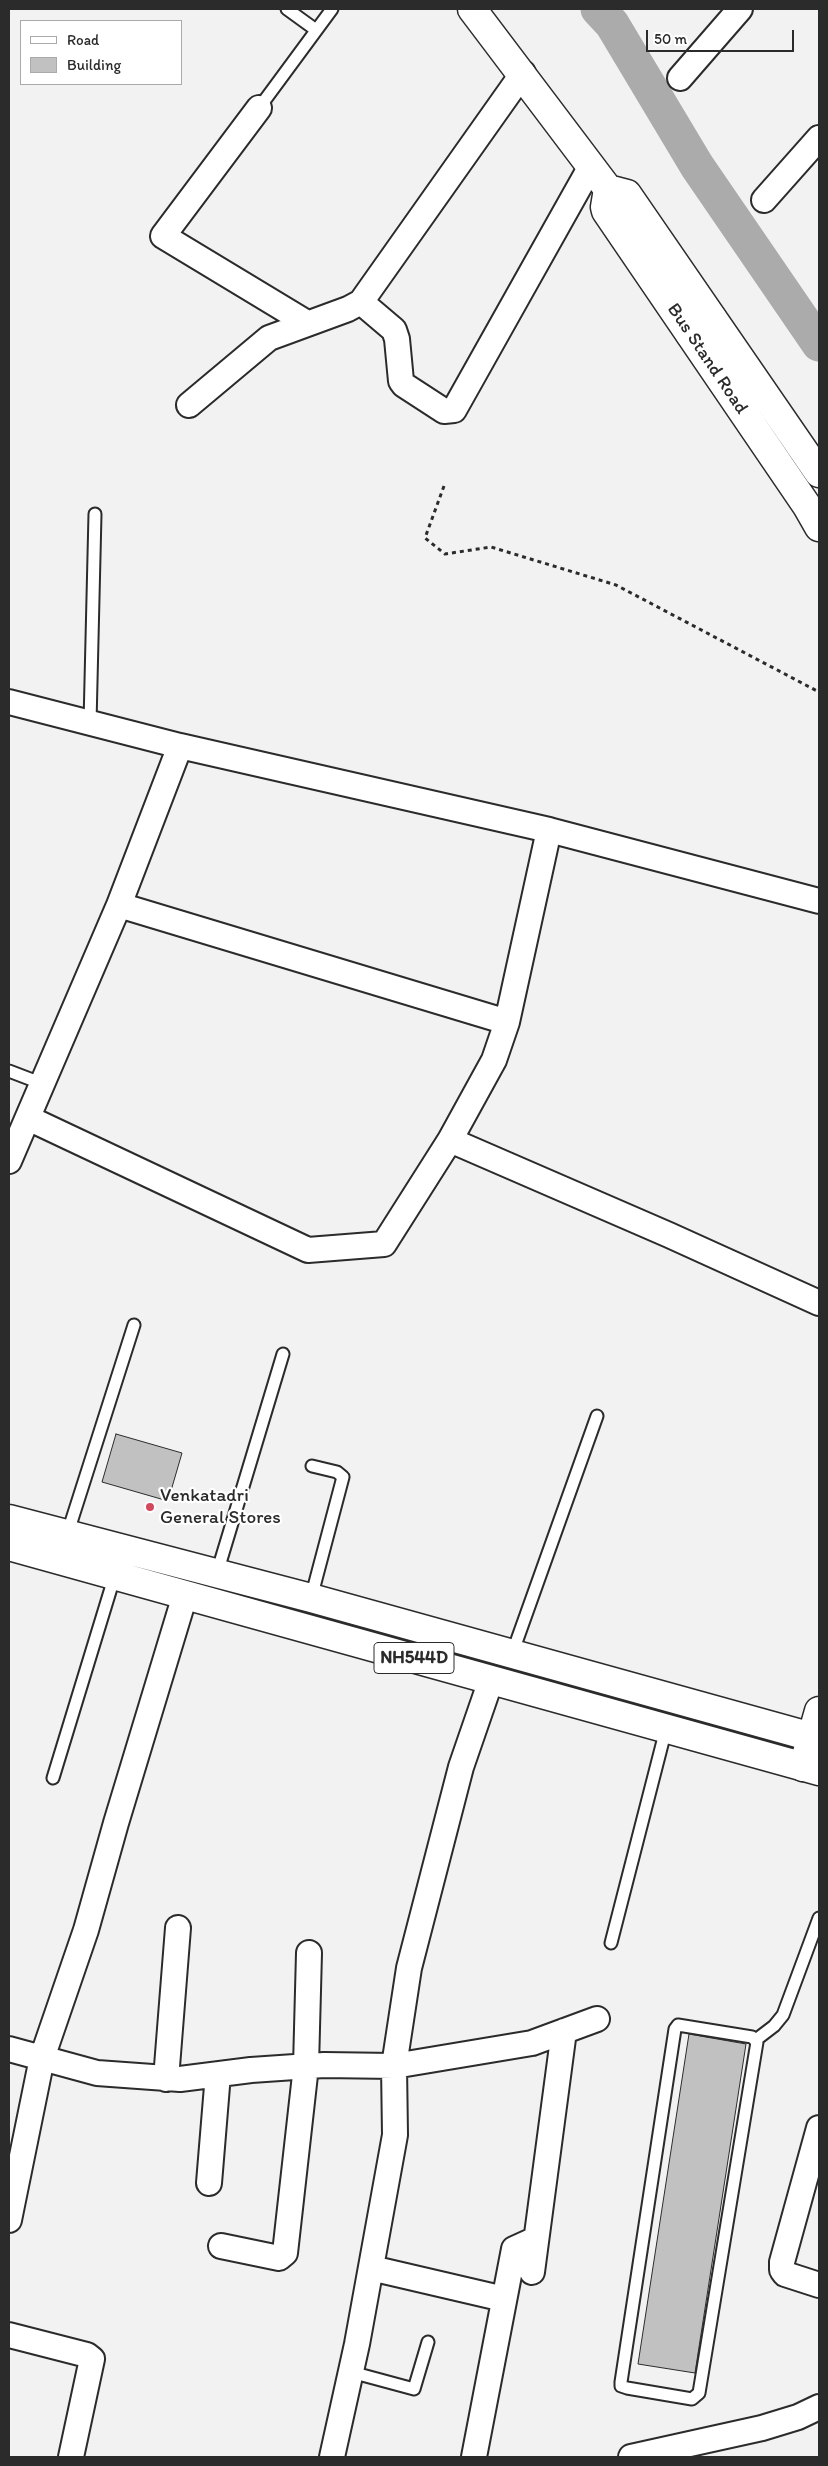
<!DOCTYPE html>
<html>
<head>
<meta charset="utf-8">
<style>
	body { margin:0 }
	#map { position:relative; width:828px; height:2466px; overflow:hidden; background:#f2f2f2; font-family:Itim,sans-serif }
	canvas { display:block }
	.frame { position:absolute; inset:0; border:10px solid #2b2b2b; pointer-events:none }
	.legend { position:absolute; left:20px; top:20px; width:162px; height:65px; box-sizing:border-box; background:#fff; border:1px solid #aaa; margin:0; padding:6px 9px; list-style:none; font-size:15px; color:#2b2b2b }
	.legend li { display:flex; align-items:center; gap:10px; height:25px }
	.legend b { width:25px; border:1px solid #aaa }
	.scale { position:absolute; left:646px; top:30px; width:148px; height:22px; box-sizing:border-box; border:2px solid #2b2b2b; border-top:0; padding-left:6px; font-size:15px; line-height:18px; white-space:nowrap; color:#2b2b2b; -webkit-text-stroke:4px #fff; paint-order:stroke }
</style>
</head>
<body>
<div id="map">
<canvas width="828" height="2466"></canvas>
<div class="frame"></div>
<ul class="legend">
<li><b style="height:6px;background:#fff"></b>Road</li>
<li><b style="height:14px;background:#c1c1c1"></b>Building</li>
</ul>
<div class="scale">50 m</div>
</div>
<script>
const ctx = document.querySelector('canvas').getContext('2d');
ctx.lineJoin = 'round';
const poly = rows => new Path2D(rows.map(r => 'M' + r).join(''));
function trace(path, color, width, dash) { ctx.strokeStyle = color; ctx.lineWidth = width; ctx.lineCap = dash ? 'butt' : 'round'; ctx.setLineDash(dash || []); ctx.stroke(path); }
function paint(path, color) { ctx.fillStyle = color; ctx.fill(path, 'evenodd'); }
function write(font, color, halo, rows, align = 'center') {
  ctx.font = font + ' Itim,sans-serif'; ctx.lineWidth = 4.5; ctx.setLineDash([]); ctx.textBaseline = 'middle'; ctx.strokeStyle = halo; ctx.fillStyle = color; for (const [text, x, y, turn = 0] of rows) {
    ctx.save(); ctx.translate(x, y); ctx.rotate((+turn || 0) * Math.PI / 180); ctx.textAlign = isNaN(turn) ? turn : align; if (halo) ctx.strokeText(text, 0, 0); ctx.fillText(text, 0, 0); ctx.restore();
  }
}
trace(poly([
	[598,9,612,24,697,166,819,344]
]), '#ababab', 35);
const building = poly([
	[116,1434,182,1453,168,1501,102,1482,116,1434],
	[689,2034,746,2044,695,2373,638,2364,689,2034]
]);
paint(building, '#c1c1c1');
trace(building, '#2b2b2b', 1);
const service = poly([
	[287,9,316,30],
	[259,108,332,9],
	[90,723,95,514],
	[9,1071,43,1084],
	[67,1535,134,1325],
	[217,1573,283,1354],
	[311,1598,343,1477,337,1472,312,1466],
	[512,1654,597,1416],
	[53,1778,115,1575],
	[611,1943,666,1729],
	[678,2025,752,2037,757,2042,699,2393,692,2399,627,2388,621,2386,621,2382,675,2029,678,2025],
	[757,2039,774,2026,783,2015,819,1918],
	[351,2372,414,2389,428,2342]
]);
const minor = poly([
	[680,78,740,9],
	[259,108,163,236,307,323],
	[764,200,819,138],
	[361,302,394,330,397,339,401,381,404,385,444,411,454,410,591,166],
	[189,405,269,338,348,309,361,302,523,73],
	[9,702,180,746,549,830],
	[819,901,549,830,507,1022,494,1060,450,1140,669,1235,819,1303],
	[119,905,507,1022],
	[28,1118,308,1250,384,1244,450,1140],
	[9,1161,119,905,180,746],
	[9,2049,97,2073,180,2079,251,2070,324,2065,394,2066,409,1968,461,1767,491,1680],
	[166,2079,178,1928],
	[819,2128,782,2262,782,2270,785,2274,819,2285],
	[209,2183,218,2074],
	[9,2220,42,2058,86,1930,116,1823,185,1595],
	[221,2246,279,2258,285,2253,306,2066,309,1953],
	[371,2268,504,2299],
	[532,2272,564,2031],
	[9,2335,87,2355,92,2359,71,2457],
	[332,2457,357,2344,395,2135,394,2066,532,2043,597,2019],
	[474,2457,514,2249,536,2239],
	[631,2457,762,2428,798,2417,819,2407]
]);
const tertiary = poly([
	[472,9,608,189,627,194,819,473],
	[608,189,605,207,606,211,807,506,819,527],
	[803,1767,819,1711]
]);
const primary = poly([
	[690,334,712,318]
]);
const trunk = poly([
	[9,1519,311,1598,819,1739],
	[9,1546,819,1771]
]);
trace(service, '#2b2b2b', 15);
trace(minor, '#2b2b2b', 28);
trace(tertiary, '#2b2b2b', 31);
trace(primary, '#2b2b2b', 31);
trace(trunk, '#2b2b2b', 31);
trace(poly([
	[444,486,425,538,445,554,491,547,616,585,819,692]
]), '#2b2b2b', 3, [4, 4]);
trace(service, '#fff', 11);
trace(minor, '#fff', 24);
trace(tertiary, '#fff', 28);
trace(primary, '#fff', 28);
trace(trunk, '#fff', 28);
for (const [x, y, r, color] of [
	[150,1507,5,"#d1495b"]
]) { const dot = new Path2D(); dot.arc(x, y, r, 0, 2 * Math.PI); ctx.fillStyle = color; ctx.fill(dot); trace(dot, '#fff', 2); }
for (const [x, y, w] of [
	[414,1658,80]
]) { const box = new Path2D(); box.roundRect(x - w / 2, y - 15.5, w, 31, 4); ctx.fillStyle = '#fff'; ctx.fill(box); trace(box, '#2b2b2b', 1); }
write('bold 18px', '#2b2b2b', null, [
	["NH544D",414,1658]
]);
write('19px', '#2b2b2b', '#fff', [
	["Bus Stand Road",707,359,56]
]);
write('19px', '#2b2b2b', '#fff', [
	["Venkatadri",160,1496],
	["General Stores",160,1518]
], 'left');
</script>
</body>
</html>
